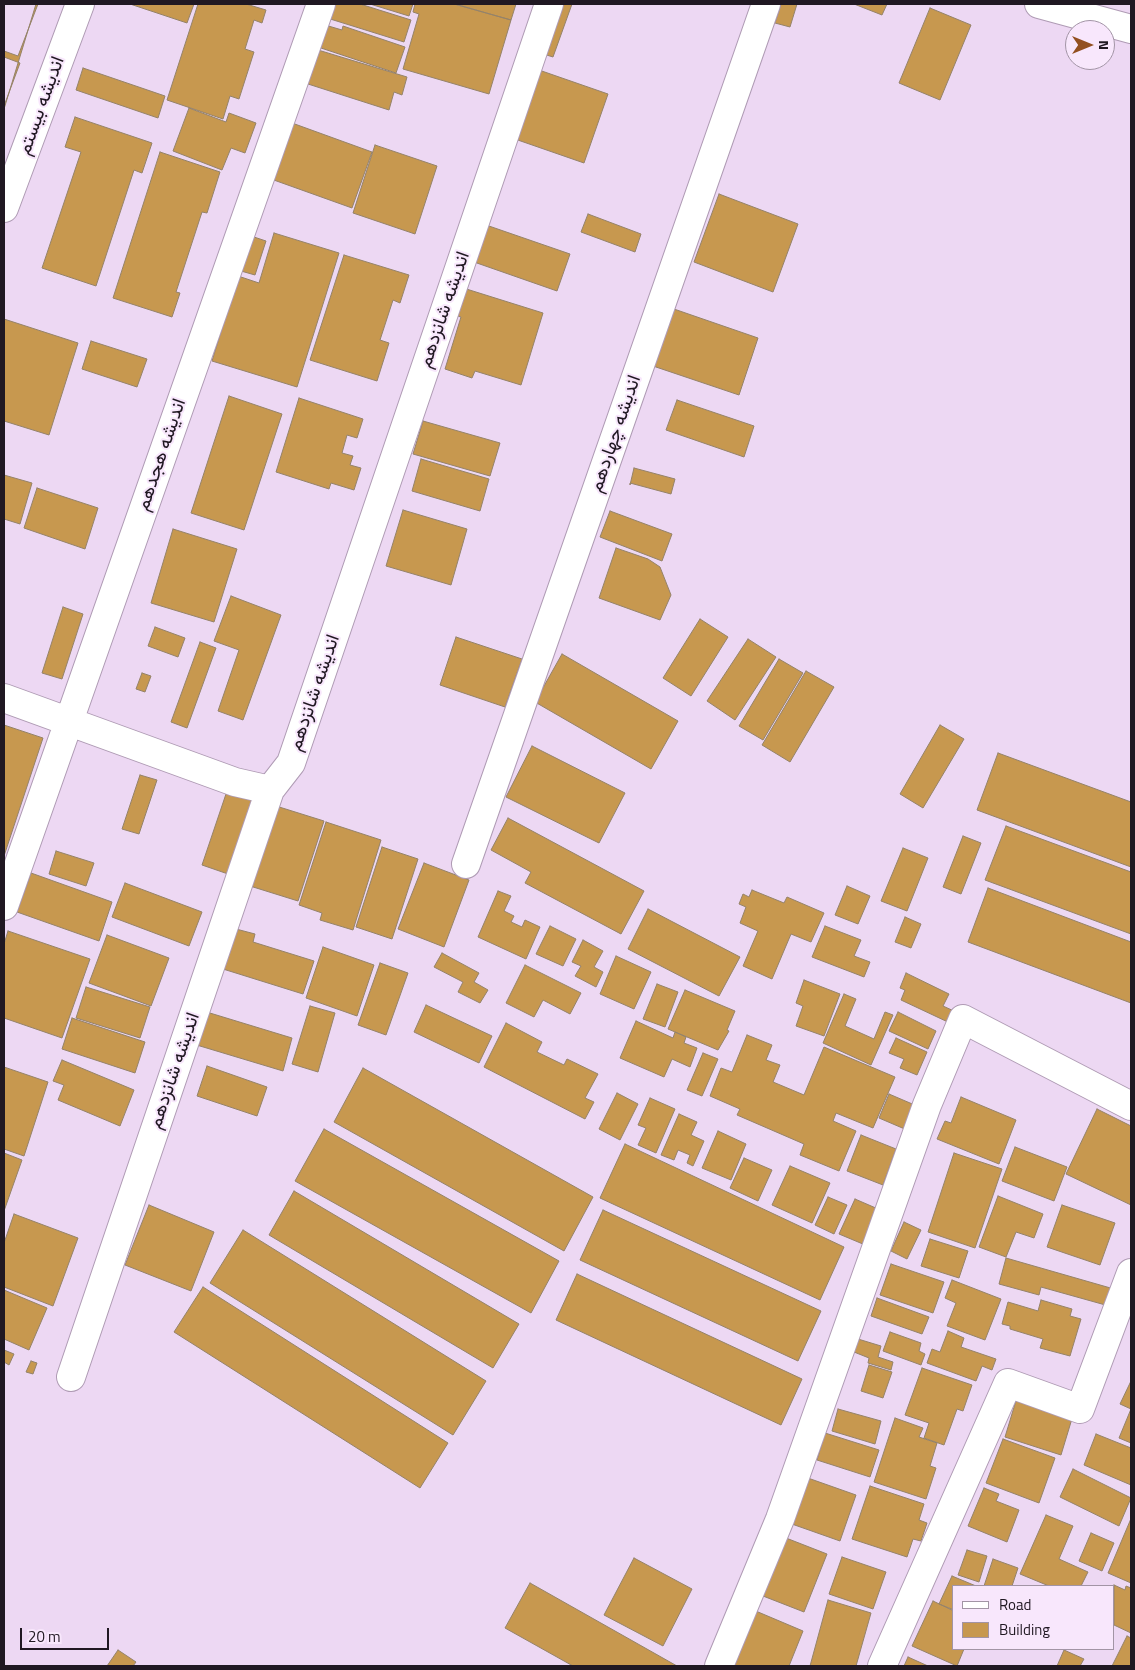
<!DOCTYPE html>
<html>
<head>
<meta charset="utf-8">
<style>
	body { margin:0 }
	#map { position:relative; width:1135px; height:1670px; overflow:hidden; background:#edd8f3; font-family:"Titillium Web",sans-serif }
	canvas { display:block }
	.frame { position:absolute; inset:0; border:5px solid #201822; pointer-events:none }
	.legend { position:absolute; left:952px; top:1585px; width:162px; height:65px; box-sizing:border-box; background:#f8e7fc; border:1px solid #a294a5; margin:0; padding:6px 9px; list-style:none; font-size:15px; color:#201822 }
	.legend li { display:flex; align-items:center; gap:10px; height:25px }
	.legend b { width:25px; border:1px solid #a294a5 }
	.north { position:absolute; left:1065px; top:20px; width:50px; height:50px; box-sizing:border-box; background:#f8e7fc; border:1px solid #a294a5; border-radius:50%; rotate:90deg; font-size:14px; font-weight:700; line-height:20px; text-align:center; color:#201822 }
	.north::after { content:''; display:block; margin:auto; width:18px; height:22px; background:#935021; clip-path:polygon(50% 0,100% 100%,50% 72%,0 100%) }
	.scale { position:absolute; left:20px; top:1628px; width:89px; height:22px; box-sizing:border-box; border:2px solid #201822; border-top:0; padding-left:6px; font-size:15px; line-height:18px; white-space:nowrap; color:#201822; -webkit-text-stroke:4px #f8e7fc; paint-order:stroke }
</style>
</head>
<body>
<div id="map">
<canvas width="1135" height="1670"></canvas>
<div class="frame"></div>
<ul class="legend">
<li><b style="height:6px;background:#fff"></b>Road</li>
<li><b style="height:14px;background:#c7984f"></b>Building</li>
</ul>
<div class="north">N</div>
<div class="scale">20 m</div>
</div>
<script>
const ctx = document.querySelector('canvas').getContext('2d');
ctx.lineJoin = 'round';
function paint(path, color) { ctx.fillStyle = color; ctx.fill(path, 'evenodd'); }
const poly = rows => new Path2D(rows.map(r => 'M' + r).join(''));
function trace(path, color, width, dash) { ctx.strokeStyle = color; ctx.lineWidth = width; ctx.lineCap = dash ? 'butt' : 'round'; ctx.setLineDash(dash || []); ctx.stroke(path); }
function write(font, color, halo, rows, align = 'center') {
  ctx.font = font + ' "Titillium Web",Vazirmatn,sans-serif'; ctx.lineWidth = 4; ctx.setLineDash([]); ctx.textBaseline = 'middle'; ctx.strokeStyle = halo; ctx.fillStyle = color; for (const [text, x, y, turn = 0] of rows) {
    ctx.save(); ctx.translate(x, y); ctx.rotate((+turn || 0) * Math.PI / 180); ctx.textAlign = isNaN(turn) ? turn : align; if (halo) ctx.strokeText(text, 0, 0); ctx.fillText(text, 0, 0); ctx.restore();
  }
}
const building = poly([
	[4,4,38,4,18,56,4,51,4,4],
	[4,4,36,4,4,109,4,4],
	[130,4,194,4,187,23,130,4],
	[198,4,246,4,266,10,262,23,254,20,245,49,254,52,239,99,230,96,223,119,167,100,198,4],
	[332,4,360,4,411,20,404,42,327,18,332,4],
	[370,4,413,4,409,16,370,4],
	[415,4,454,4,511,20,489,94,403,69,419,14,413,12,415,4],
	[455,4,516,4,511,20,455,4],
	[555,4,572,4,553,57,537,52,555,4],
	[781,4,797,4,790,27,775,23,781,4],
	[854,4,887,4,882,15,854,4],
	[930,8,971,25,940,100,899,83,930,8],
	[325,25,342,30,343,26,405,47,396,73,318,47,325,25],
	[318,50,407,77,402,95,394,92,389,110,308,84,318,50],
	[4,57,20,63,4,106,4,57],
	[83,68,165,96,158,118,76,90,83,68],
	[536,69,608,94,584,163,512,138,536,69],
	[189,108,226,122,229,113,256,123,245,153,231,148,222,170,173,151,189,108],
	[75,117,152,143,142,173,134,170,96,286,42,268,81,152,65,147,75,117],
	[292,123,372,152,352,208,271,179,292,123],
	[375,145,437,166,415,234,353,213,375,145],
	[160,152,220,172,207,213,202,212,176,292,180,293,172,317,113,298,160,152],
	[719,194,798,224,773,292,694,262,719,194],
	[588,214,641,234,635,252,581,232,588,214],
	[486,225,570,254,557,291,474,262,486,225],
	[274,233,339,253,297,387,212,361,238,276,259,283,274,233],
	[251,236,266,241,255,275,241,271,251,236],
	[344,255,409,275,400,303,393,300,380,340,389,343,377,381,310,360,344,255],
	[460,287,543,313,521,385,475,371,472,378,445,369,461,317,451,314,460,287],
	[671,308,758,338,739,395,653,366,671,308],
	[4,319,78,343,49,435,4,421,4,319],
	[91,341,147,359,137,387,82,369,91,341],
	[229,396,282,414,244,530,191,513,229,396],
	[299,398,363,419,357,438,347,435,342,453,353,456,350,465,361,468,354,490,331,483,329,489,276,472,299,398],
	[677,400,754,426,744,457,666,430,677,400],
	[423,421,500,443,490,476,413,454,423,421],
	[421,459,489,479,480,511,412,491,421,459],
	[634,468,675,479,671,494,630,483,630,485,634,468],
	[4,475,32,483,20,524,4,519,4,475],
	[37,488,98,508,85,549,24,528,37,488],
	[403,510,467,529,451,585,386,566,403,510],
	[610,511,672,534,662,561,600,537,610,511],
	[173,529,237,549,214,622,151,603,173,529],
	[616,548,648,559,660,567,671,595,660,620,599,598,616,548],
	[231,596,281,615,243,720,218,711,239,650,214,641,231,596],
	[63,607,83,614,62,679,42,673,63,607],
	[700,619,728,637,691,696,663,678,700,619],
	[155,627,185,638,178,657,148,646,155,627],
	[456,637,522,659,505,707,440,685,456,637],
	[748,639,776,657,735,720,707,701,748,639],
	[200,642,216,648,187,728,171,722,200,642],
	[562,654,678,721,651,769,535,702,562,654],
	[779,659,803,673,763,740,739,726,779,659],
	[806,671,834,687,790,762,762,745,806,671],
	[142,673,151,676,145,692,136,689,142,673],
	[4,725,43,738,4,856,4,725],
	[940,725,964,739,923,808,900,794,940,725],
	[532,746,625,793,599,843,506,797,532,746],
	[998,753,1131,802,1131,867,977,810,998,753],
	[140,775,157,780,139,834,122,829,140,775],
	[228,788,256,797,231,875,202,865,228,788],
	[276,806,324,821,298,901,250,886,276,806],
	[508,818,644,891,621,934,525,883,531,872,491,850,508,818],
	[326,822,381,840,353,930,320,920,322,913,299,905,326,822],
	[1006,826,1131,872,1131,934,985,880,1006,826],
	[963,836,981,843,961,894,943,887,963,836],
	[382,847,418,859,392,939,356,927,382,847],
	[903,848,928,858,907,911,881,901,903,848],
	[56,851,94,863,86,886,49,874,56,851],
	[424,863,469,880,444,947,398,929,424,863],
	[31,873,112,902,99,941,17,912,31,873],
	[125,883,202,912,189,946,112,917,125,883],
	[847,886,870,896,858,924,835,915,847,886],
	[988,888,1131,942,1131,1003,968,942,988,888],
	[752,890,784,903,787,897,824,913,811,942,791,934,772,979,743,966,758,931,740,923,746,907,739,904,743,894,749,897,752,890],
	[498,891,511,896,504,911,514,916,511,922,522,927,525,920,540,927,526,959,478,937,498,891],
	[648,909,740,957,719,996,628,949,648,909],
	[905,917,921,924,911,948,895,942,905,917],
	[550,926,576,939,563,966,536,954,550,926],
	[825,926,861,940,854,956,870,962,864,977,812,957,825,926],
	[236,929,255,934,253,942,314,961,303,994,223,969,236,929],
	[8,931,90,959,62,1038,4,1018,4,944,8,931],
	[107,935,169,958,151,1006,89,983,107,935],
	[583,940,603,951,594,967,603,972,596,987,575,976,581,966,572,962,583,940],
	[323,947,374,965,357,1016,306,998,323,947],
	[442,953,479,973,474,982,488,990,480,1003,458,992,463,982,434,967,442,953],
	[616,956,651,972,634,1009,600,994,616,956],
	[380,963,408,973,386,1035,358,1025,380,963],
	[525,965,581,993,570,1014,543,1000,534,1017,506,1003,525,965],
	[906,973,949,994,943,1006,956,1012,950,1023,901,1000,905,990,900,988,906,973],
	[804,980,840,994,824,1036,796,1026,803,1006,796,1003,804,980],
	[657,984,678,992,665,1027,643,1019,657,984],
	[86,987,150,1007,140,1038,76,1018,86,987],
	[685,990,735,1011,727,1030,729,1031,718,1050,668,1029,685,990],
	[844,994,856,999,845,1026,874,1039,885,1012,893,1015,871,1065,823,1043,844,994],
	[426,1005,492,1036,479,1063,414,1032,426,1005],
	[310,1006,335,1013,318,1072,292,1064,310,1006],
	[200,1010,292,1038,283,1071,190,1043,200,1010],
	[898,1012,936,1031,928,1049,889,1031,898,1012],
	[72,1018,145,1042,135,1073,62,1049,72,1018],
	[636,1021,673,1038,675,1032,686,1037,684,1043,697,1048,690,1067,672,1059,664,1077,620,1058,636,1021],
	[506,1023,542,1042,537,1052,564,1065,567,1059,598,1074,585,1098,594,1102,585,1119,484,1067,506,1023],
	[747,1035,772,1045,766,1060,780,1065,773,1082,804,1095,824,1047,895,1077,873,1128,836,1113,833,1121,856,1131,839,1171,800,1155,804,1144,737,1115,740,1109,710,1096,721,1068,732,1072,747,1035],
	[896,1038,927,1052,917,1075,900,1068,904,1059,889,1053,896,1038],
	[703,1053,718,1059,702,1096,687,1090,703,1053],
	[62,1060,134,1090,120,1126,58,1100,64,1085,53,1081,62,1060],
	[207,1066,267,1087,257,1116,197,1096,207,1066],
	[4,1067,48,1082,24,1156,4,1149,4,1067],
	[363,1068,593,1197,564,1251,334,1122,363,1068],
	[617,1093,638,1104,620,1140,599,1129,617,1093],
	[889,1094,917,1106,907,1130,879,1118,889,1094],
	[961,1097,1016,1120,999,1164,937,1139,945,1121,951,1123,961,1097],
	[650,1098,675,1109,656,1153,638,1145,646,1128,638,1125,650,1098],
	[1097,1109,1131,1126,1131,1205,1066,1174,1097,1109],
	[679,1114,697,1122,691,1135,704,1141,693,1166,687,1163,690,1155,678,1150,674,1160,661,1155,679,1114],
	[324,1129,559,1261,531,1313,295,1181,324,1129],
	[718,1131,746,1144,731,1180,702,1168,718,1131],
	[861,1135,896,1149,883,1185,847,1171,861,1135],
	[625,1144,844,1247,820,1300,600,1198,625,1144],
	[1015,1147,1067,1167,1054,1201,1002,1181,1015,1147],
	[4,1153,22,1160,4,1211,4,1153],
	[954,1153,1002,1169,975,1248,928,1232,954,1153],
	[744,1158,772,1170,758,1201,730,1188,744,1158],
	[790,1166,830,1183,812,1223,772,1205,790,1166],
	[294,1191,519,1324,493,1368,269,1235,294,1191],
	[998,1196,1043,1214,1034,1238,1016,1232,1006,1257,979,1247,998,1196],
	[828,1197,847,1205,834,1234,815,1225,828,1197],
	[855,1199,885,1212,870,1247,839,1234,855,1199],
	[149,1205,214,1232,191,1291,125,1265,149,1205],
	[1062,1205,1115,1223,1100,1265,1047,1247,1062,1205],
	[603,1210,821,1311,798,1361,580,1260,603,1210],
	[14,1214,78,1238,53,1306,4,1287,4,1243,14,1214],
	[904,1222,921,1230,907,1259,891,1251,904,1222],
	[243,1230,486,1381,453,1435,210,1283,243,1230],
	[930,1239,968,1251,959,1278,921,1266,930,1239],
	[1006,1258,1114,1289,1109,1306,1041,1287,1039,1295,999,1284,1006,1258],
	[891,1264,944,1282,933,1313,880,1295,891,1264],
	[577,1274,802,1379,781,1425,556,1320,577,1274],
	[952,1280,1001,1299,985,1340,947,1326,956,1303,945,1298,952,1280],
	[203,1287,448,1443,420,1488,174,1332,203,1287],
	[4,1290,47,1308,29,1350,4,1339,4,1290],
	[877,1298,929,1317,922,1334,871,1316,877,1298],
	[1041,1300,1072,1309,1070,1316,1081,1319,1070,1356,1040,1348,1043,1339,1010,1329,1010,1326,1002,1324,1008,1302,1038,1311,1041,1300],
	[948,1331,964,1338,961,1347,996,1359,992,1370,982,1366,976,1381,927,1363,932,1349,940,1352,948,1331],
	[890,1332,921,1343,919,1351,925,1354,921,1365,883,1351,890,1332],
	[858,1339,881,1346,878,1357,893,1362,891,1370,868,1363,869,1358,854,1352,858,1339],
	[4,1350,14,1354,9,1365,4,1362,4,1350],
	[31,1361,37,1363,33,1374,26,1372,31,1361],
	[869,1365,892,1372,883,1398,861,1391,869,1365],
	[922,1368,972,1385,963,1411,957,1409,944,1445,924,1438,929,1423,905,1415,922,1368],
	[1131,1381,1131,1409,1120,1404,1131,1381],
	[1018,1394,1074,1412,1061,1455,1005,1437,1018,1394],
	[838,1409,881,1421,875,1444,832,1431,838,1409],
	[1131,1409,1131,1443,1119,1438,1131,1409],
	[895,1418,923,1428,919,1437,937,1443,930,1466,936,1468,926,1499,874,1482,895,1418],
	[825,1433,879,1450,870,1477,817,1460,825,1433],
	[1096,1434,1131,1448,1131,1485,1084,1465,1096,1434],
	[1003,1439,1055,1458,1039,1503,986,1483,1003,1439],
	[1073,1469,1131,1498,1119,1526,1060,1497,1073,1469],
	[805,1477,856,1495,840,1541,789,1523,805,1477],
	[870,1486,924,1504,919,1520,927,1523,921,1541,913,1539,907,1557,852,1539,870,1486],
	[984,1488,999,1494,996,1501,1019,1510,1007,1542,968,1526,984,1488],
	[1046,1515,1073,1526,1059,1559,1088,1572,1081,1586,1049,1586,1020,1574,1046,1515],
	[1130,1521,1131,1522,1131,1583,1108,1573,1130,1521],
	[1091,1533,1114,1543,1102,1571,1079,1561,1091,1533],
	[786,1538,827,1554,804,1612,763,1596,786,1538],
	[967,1550,987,1556,979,1582,958,1575,967,1550],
	[842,1557,886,1572,873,1609,829,1594,842,1557],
	[634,1558,692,1589,663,1646,604,1615,634,1558],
	[993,1559,1018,1568,1012,1586,984,1586,993,1559],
	[952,1576,976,1586,954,1586,954,1610,939,1604,952,1576],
	[530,1583,677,1666,573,1666,505,1628,530,1583],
	[1114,1585,1125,1590,1126,1586,1131,1588,1131,1633,1114,1625,1114,1585],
	[828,1600,871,1613,856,1666,810,1666,828,1600],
	[933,1601,954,1611,954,1649,964,1649,957,1666,912,1646,933,1601],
	[751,1609,803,1631,789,1666,727,1666,751,1609],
	[1127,1636,1131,1638,1131,1666,1112,1666,1127,1636],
	[118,1650,136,1662,133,1666,107,1666,118,1650],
	[1064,1650,1084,1659,1080,1666,1057,1666,1064,1650],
	[908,1657,928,1666,904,1666,908,1657]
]);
paint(building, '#c7984f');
trace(building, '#948269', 1);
const minor = poly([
	[4,208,80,4],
	[4,698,235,782,270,790],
	[466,864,766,4],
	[4,906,321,4],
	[71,1377,270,790,291,763,549,4],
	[719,1666,780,1519,927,1105,963,1019,1131,1106],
	[882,1666,1008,1383,1080,1409,1131,1273]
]);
const tertiary = poly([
	[1039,4,1131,29]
]);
trace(minor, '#af9bb4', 30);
trace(tertiary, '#af9bb4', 30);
trace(minor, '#fff', 28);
trace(tertiary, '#fff', 28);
write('19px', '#201822', '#f8e7fc', [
	["اندیشه بیستم",42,106,-70],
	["اندیشه شانزدهم",445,310,-71],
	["اندیشه چهاردهم",616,434,-71],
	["اندیشه هجدهم",162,455,-71],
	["اندیشه شانزدهم",315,693,-71],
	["اندیشه شانزدهم",175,1071,-71]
]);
</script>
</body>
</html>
